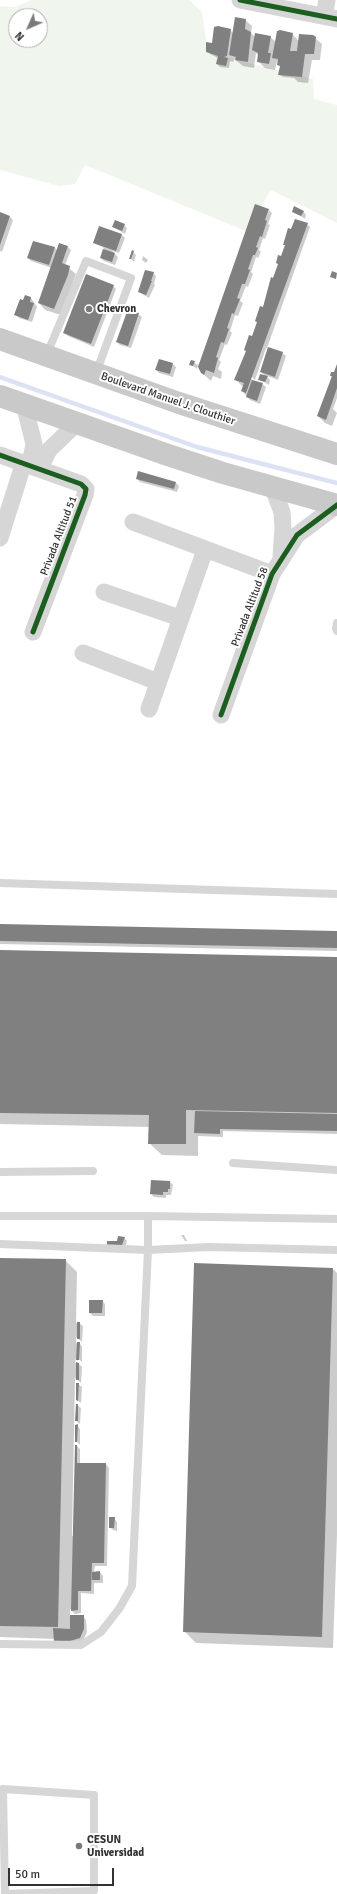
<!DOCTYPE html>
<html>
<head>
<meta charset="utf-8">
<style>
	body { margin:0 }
	#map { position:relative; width:337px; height:1894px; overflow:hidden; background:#fff; font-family:Signika,sans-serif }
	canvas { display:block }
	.north { position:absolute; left:8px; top:8px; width:40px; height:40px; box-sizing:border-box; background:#fff; border:1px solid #adadad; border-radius:50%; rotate:225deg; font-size:11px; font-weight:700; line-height:16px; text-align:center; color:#323232 }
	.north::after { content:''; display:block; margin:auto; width:14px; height:18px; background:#7a7a7a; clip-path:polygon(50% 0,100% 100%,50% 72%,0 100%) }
	.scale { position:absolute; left:8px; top:1868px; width:106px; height:18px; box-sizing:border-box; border:2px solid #323232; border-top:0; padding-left:5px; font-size:12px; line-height:14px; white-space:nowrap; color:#323232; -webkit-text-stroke:3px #fff; paint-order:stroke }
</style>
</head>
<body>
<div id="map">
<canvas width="337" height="1894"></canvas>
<div class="north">N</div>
<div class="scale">50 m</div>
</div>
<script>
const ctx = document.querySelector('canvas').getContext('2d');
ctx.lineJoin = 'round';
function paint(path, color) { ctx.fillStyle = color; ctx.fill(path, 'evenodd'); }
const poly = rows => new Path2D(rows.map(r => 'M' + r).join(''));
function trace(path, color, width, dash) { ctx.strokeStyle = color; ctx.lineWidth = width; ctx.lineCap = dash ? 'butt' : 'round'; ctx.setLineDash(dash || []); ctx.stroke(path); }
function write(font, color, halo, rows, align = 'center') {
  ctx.font = font + ' Signika,sans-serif'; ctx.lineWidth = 4; ctx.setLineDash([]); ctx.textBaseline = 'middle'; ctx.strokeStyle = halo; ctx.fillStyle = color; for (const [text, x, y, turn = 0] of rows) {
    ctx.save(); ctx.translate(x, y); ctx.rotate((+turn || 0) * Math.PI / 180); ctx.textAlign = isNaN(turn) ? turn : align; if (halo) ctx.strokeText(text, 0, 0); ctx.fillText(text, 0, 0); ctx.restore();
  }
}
paint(poly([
	[31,0,189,0,202,12,208,53,313,79,314,99,337,105,337,223,271,190,246,231,85,165,75,184,59,186,0,170,0,6,15,7],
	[16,16,40,16,40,40,16,40]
]), '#f0f6ee');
paint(poly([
	[245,20,252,26,251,33,255,37,270,37,276,42,292,34,299,41,315,38,322,44,320,60,312,60,308,83,298,82,294,78,283,77,279,74,281,67,279,65,279,62,277,61,275,70,265,68,258,61,259,56,256,53,254,68,243,66,234,59,233,62,230,61,229,68,220,67,217,64,218,58,210,54,207,51,216,46,230,30,233,33],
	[269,210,272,213,268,224,270,225,265,239,263,238,259,250,261,252,258,258,256,257,251,272,253,274,248,287,246,286,240,301,243,303,238,316,235,315,230,331,232,333,227,345,225,344,219,360,221,362,218,369,222,372,221,379,213,376,211,381,202,373,198,366],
	[293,211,303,211,306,215,305,219],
	[0,213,10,217,13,220,2,252,0,251],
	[307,224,310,227,267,348,282,353,286,356,278,380,265,375,270,380,269,385,259,379,266,377,261,372,268,349,266,348,255,380,249,374,247,375,254,381,262,384,266,387,260,404,250,400,242,391,243,387,235,379,247,352,245,350,253,337,258,323,256,321,263,308,268,294,267,292,282,257,286,246,284,244,291,230],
	[124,225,127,228,125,234,114,227],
	[121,234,125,238,119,253,112,251,118,257,115,265,104,261,101,258,104,248,94,243],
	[34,242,55,248,58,251,68,247,71,250,65,265,76,274,61,315,45,310,39,303,52,268,31,261,28,258],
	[133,252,136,255,134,262,130,258],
	[143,256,148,260,146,263,142,260],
	[153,273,156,276,154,284,155,285,149,298,139,292],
	[113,286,116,289,94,347,68,336,65,333],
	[25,297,31,298,37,307,32,322,19,318,16,314],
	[138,314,142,317,131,348,120,345,117,342],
	[159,360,173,364,176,367,173,377,159,373,156,369],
	[191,361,198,365,197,369,190,364],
	[337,366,337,398,333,409,337,413,332,426,325,423,318,416,332,377,331,376,335,373],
	[137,479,176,483,179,486,177,492,140,482],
	[0,925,337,932,337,951,0,944],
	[0,951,337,958,337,1134,223,1131,223,1137,198,1136,198,1156,162,1155,149,1143,150,1127,0,1124],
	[170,1182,173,1185,171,1195,166,1195,166,1198,154,1197,151,1194],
	[181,1235,184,1235,187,1241,185,1241],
	[124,1238,127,1241,125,1248,118,1242],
	[0,1259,65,1260,77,1272,76,1323,79,1323,83,1326,82,1342,76,1337,76,1343,79,1343,82,1346,82,1362,76,1357,75,1363,79,1364,82,1367,81,1383,75,1378,72,1536,74,1536,77,1446,80,1449,80,1464,106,1464,109,1468,107,1566,95,1566,94,1572,100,1572,103,1576,103,1583,94,1583,94,1594,81,1593,81,1613,75,1614,70,1609,70,1616,83,1616,86,1620,87,1632,83,1641,74,1644,55,1639,0,1637],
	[333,1269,337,1273,337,1535,333,1648,196,1643,184,1631],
	[102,1301,105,1304,105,1316,93,1316,90,1313],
	[78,1384,82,1387,81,1403,77,1400],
	[77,1405,81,1408,80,1424,76,1421],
	[77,1425,80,1429,80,1445,76,1441],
	[114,1518,117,1522,117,1531,113,1530,110,1527]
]), '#0003');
trace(poly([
	[0,377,197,447,337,483]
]), '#dbe2f4', 4.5);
paint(poly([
	[235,17,246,19,245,29,251,32,248,62,235,60,236,57,229,55],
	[218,26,231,29,227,56,224,57,228,58,226,66,216,64,218,56,206,52,206,42,212,43,214,27],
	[280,30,293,33,290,51,297,51,299,34,313,35,316,37,314,54,305,54,302,77,278,75,280,66,277,65,278,59,272,58,277,31],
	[255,33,271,36,268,53,271,53,269,64,257,62,258,53,252,50],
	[255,204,269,209,265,220,267,221,262,237,260,236,256,247,258,248,255,255,253,255,248,269,250,270,245,284,242,284,237,298,240,299,234,314,232,313,227,328,229,329,224,343,221,342,216,357,218,358,214,373,206,370,204,375,201,373,198,367],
	[294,206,304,211,301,216,292,212],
	[0,212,10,216,0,245],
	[295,219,308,223,246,393,241,391,244,383,234,380,246,351,244,350,249,335,252,336,257,322,255,321,260,306,263,307,271,277,273,278,278,264,276,263,278,255,281,256,285,245,283,245,288,228,291,229],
	[115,220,125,224,122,231,112,227],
	[99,226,122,234,116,251,93,243],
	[33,241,55,247,49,265,27,258],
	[59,243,68,246,62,263,70,266,68,275,54,309,38,303],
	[103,249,115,253,112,262,100,258],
	[132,250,134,251,131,259,129,259],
	[145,270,154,272,151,281,152,281,146,295,138,292],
	[332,271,337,273,336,279,330,277],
	[86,274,114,285,91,344,63,333],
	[25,295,31,297,30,302,34,303,28,320,14,315,20,299,23,300],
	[128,309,139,313,128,346,116,342],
	[268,347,283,352,275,377,260,372],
	[159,359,173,363,170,374,155,370],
	[191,360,195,361,193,366,189,365],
	[337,364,337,388,326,420,317,416,332,376,330,376,331,372,334,372],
	[260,374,268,376,265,382,258,380],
	[252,380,263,383,257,401,246,397],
	[138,471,176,482,174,489,136,479],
	[0,924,337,931,337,948,0,941],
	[0,950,337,957,337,1113,186,1110,186,1144,148,1144,149,1115,0,1113],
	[195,1111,337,1114,337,1131,220,1129,220,1134,194,1133],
	[151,1180,170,1181,170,1189,168,1189,168,1192,163,1192,163,1195,150,1194],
	[118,1236,125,1237,122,1245,107,1245,107,1241,117,1241],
	[0,1258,66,1259,58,1627,0,1626],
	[194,1263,333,1268,322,1637,183,1632],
	[89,1300,103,1300,102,1313,89,1313],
	[77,1322,80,1322,80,1339,77,1339],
	[77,1342,80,1342,79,1360,76,1360],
	[76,1362,79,1363,79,1380,76,1380],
	[76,1383,79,1383,78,1401,76,1400],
	[76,1404,78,1404,78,1421,75,1421],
	[78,1424,77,1442,75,1442,75,1425],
	[75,1445,77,1445,77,1463,106,1463,104,1563,92,1563,91,1591,78,1591,78,1610,71,1611],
	[109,1517,115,1517,114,1528,109,1528],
	[100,1571,100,1580,92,1580,92,1572],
	[70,1615,84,1615,84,1629,80,1638,70,1641,54,1642,53,1628,70,1629]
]), '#808080');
trace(poly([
	[47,354,86,261,131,278,96,373],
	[337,623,336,629,337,631],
	[0,883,337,894],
	[233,1163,337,1170],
	[0,1172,93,1171],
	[0,1216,148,1216,337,1219],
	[0,1244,148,1250,209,1247,337,1250],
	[0,1644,81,1645,101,1632,119,1609,132,1586,148,1250,148,1216],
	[3,1789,94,1795,94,1891,5,1894,3,1789]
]), '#d6d6d6', 8);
trace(poly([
	[240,0,337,19],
	[324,16,327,0],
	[24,404,34,444,32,454,36,467,44,460,49,450,76,424],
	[0,455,81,484,86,489,85,495,33,632],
	[272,486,282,512,283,528,281,557],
	[133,522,272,574],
	[0,538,24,462],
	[104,592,180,618],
	[83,653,158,682],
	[149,709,205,550],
	[221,715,272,574,297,535,337,505]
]), '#d6d6d6', 17);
trace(poly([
	[0,339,179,403,337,454],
	[0,396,165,454,223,473,337,505]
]), '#c9c9c9', 22);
trace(poly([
	[240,0,337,19],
	[0,455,81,484,86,489,85,495,33,632],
	[221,715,272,574,297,535,337,505]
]), '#1b5e20', 5);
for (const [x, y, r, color] of [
	[89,309,4,"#7a7a7a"],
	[79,1846,4,"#7a7a7a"]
]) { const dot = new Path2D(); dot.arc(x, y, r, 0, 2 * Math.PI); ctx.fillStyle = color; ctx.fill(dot); trace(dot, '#fff', 1.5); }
write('bold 11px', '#323232', '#fff', [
	["Chevron",97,309],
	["CESUN",87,1840],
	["Universidad",87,1853]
], 'left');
write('11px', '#323232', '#fff', [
	["Boulevard Manuel J. Clouthier",168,399,19],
	["Privada Altitud 51",59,536,-69],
	["Privada Altitud 58",250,607,-69]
]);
</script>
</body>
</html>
